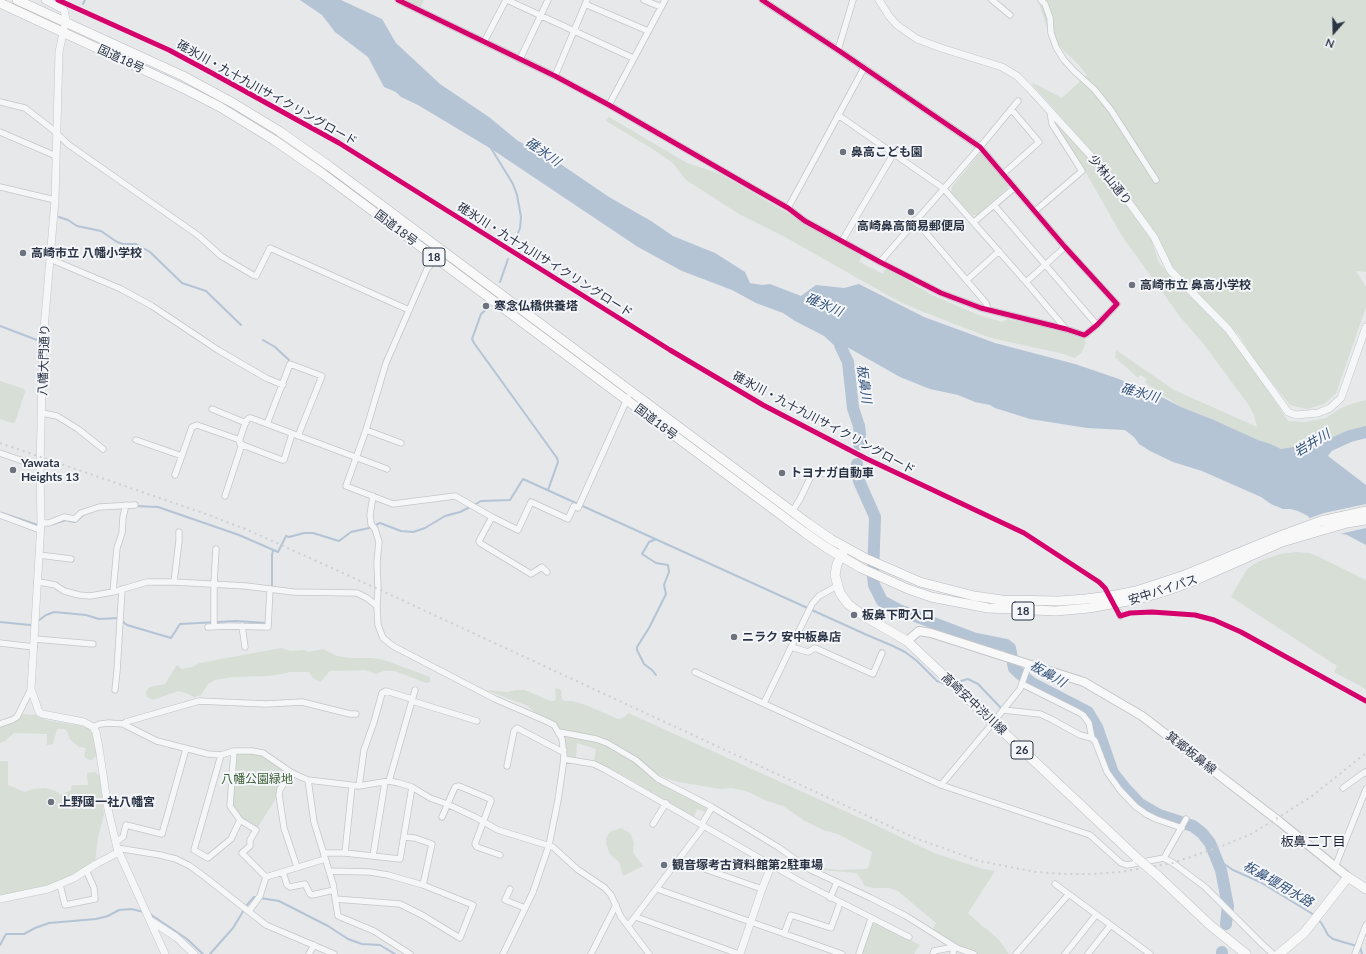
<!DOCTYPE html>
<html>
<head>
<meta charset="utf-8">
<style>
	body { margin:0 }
	#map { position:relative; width:1366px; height:954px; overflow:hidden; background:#e6e8ea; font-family:Lato,sans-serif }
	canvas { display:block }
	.north { position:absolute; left:1314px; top:12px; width:40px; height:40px; -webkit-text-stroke:3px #f4f6f9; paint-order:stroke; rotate:200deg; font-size:11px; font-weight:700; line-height:16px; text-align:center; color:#2b3445 }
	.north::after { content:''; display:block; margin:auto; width:14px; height:18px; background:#2b3445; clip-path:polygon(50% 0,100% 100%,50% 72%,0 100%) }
</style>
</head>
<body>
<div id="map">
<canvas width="1366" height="954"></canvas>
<div class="north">N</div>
</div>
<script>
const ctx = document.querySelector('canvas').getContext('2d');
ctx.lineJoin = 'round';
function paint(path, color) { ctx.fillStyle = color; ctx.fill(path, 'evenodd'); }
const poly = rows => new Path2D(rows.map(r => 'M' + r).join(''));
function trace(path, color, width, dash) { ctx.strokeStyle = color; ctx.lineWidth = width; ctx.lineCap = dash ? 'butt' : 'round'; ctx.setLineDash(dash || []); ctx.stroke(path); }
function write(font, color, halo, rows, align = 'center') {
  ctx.font = font + ' Lato,"Noto Sans JP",sans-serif'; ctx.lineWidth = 4; ctx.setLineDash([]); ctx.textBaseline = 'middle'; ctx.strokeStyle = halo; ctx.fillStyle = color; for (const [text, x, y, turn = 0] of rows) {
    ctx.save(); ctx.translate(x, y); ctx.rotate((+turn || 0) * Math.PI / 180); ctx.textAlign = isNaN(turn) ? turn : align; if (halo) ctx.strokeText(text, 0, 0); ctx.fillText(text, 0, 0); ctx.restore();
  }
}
paint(poly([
	[403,0,424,0,420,8],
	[1038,0,1366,0,1366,272,1356,271,1366,287,1366,307,1336,393,1324,404,1307,409,1290,405,1255,361,1239,335,1174,269,1116,178,1032,84,1033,83,1062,98,1087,75,1078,64,1050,37],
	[609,117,687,163,720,174,862,256,859,262,883,274,886,268,932,295,976,314,1002,322,1007,319,1051,328,1082,336,1086,342,1082,352,1075,358,1060,353,991,338,926,313,898,301,785,237,739,214,686,180,673,163,651,148,606,121],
	[1057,123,1107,178,1151,239,1159,263,1167,272,1226,332,1250,363,1288,421,1305,422,1326,418,1339,409,1351,404,1366,400,1366,429,1341,434,1307,449,1281,449,1271,444,1258,440,1214,420,1181,407,1156,391,1145,382,1147,379,1140,375,1138,378,1115,357,1116,350,1174,390,1257,427,1254,415,1248,404,1202,342,1181,318,1122,236,1085,171,1056,127,1055,125],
	[979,154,983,154,1008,185,1007,188,977,215,972,215,951,192,952,187],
	[0,381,24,389,25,392,15,422,13,423,0,419],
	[1297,552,1309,553,1319,557,1366,580,1366,689,1334,672,1337,666,1231,597,1246,571,1252,565,1260,561,1280,554],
	[281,648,291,651,303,650,309,652,323,649,337,656,349,658,372,658,384,660,430,677,430,682,426,683,395,671,384,671,376,674,365,670,330,671,320,682,313,678,309,672,290,672,282,674,267,676,233,677,215,680,208,684,201,695,194,697,186,693,178,691,153,700,147,697,146,692,150,687,165,684,177,665,182,669,192,667,200,663],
	[555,688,561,690,562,699,564,701,573,701,588,706,618,719,625,717,628,713,869,822,934,853,983,869,995,871,968,913,982,926,987,929,998,939,1009,954,977,954,974,951,957,947,932,930,936,923,898,891,889,888,874,888,865,886,857,873,821,870,813,869,804,863,815,867,838,870,866,869,869,866,872,852,838,834,823,830,805,821,783,806,765,800,746,791,731,788,721,789,678,782,665,778,648,769,608,742,562,731,555,723,536,714,528,706,486,690,507,692,516,690,525,690,550,701,554,701,556,698],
	[22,714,36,715,46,720,88,727,92,733,97,754,95,757,92,760,87,759,84,756,86,748,79,747,74,743,70,739,68,733,65,729,57,729,53,744,47,745,47,734,14,733,5,741,0,743,0,727,18,718],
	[565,735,579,737,606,745,707,806,708,810,707,813,697,809,694,817,626,777,594,762,596,749,577,743,576,758,568,756,566,753,564,738],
	[234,751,258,752,292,773,256,830,240,820,230,806],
	[0,761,8,761,8,785,25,792,33,789,46,788,56,791,61,795,71,790,72,785,88,785,87,773,95,772,100,776,104,815,98,837,95,862,72,876,47,886,0,896],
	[621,828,630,833,634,843,633,853,643,866,623,876,619,862,610,854,606,843,606,838,610,832],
	[876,923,920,945,914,953,915,954,861,954,872,925]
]), '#d6ded6');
paint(poly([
	[300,0,341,0,382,19,396,43,440,84,489,117,518,141,559,163,609,197,651,221,673,236,715,253,745,272,750,283,762,285,770,284,801,296,816,285,844,288,859,284,924,317,995,343,1075,364,1119,379,1133,385,1145,393,1154,393,1181,407,1214,420,1258,440,1271,444,1281,449,1312,444,1320,447,1316,453,1328,456,1366,485,1366,545,1347,535,1315,527,1308,516,1298,511,1290,509,1283,509,1271,504,1261,497,1202,471,1173,462,1150,451,1139,444,1134,437,1125,430,1087,428,1030,419,995,408,990,405,975,402,958,395,930,389,900,377,847,347,840,345,836,347,824,336,795,321,783,313,756,303,732,290,682,271,638,247,493,150,418,105,401,97,396,92,384,87,368,57,335,32,322,15]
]), '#b4c4d5');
paint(poly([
	[1366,504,1366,528,1335,535,1314,529,1307,519,1324,513]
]), '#e6e8ea');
trace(poly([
	[83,4,85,0],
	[491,148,513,184,517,195,521,217,520,228,515,241],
	[59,217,68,220,77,226,101,231,117,242,123,244,136,244,150,252,182,283,206,291,241,325],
	[500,282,508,259],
	[488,308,481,314,472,339,474,343,557,458,558,462,548,490],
	[0,326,37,340],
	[263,340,275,347,289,360],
	[474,505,481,501,510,500,523,479,867,635,893,646,905,652,917,661,937,681,949,685],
	[135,506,158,507,239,535,278,552,286,536,289,537,304,533,313,533,339,541,351,532,369,528,380,523,401,531,413,532,425,528,445,516,460,512,470,507],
	[2,513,35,524,40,525],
	[50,525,66,520,74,522,78,520,84,514],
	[656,539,649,542,642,554,656,563,668,565,669,572,664,585,666,594,649,628,637,647,637,650,644,664,652,670,656,675],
	[272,589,272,555,273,551],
	[38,621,46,615,54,612,86,615,99,619,118,618,127,625,171,638,180,624,236,621,267,623],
	[0,622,30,625,32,624],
	[961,681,968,679,978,684,1001,708],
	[1217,859,1233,870,1260,882,1311,913,1315,916],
	[150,914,187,939,203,954],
	[1318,919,1322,924,1328,935,1333,939,1360,947,1362,954],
	[0,945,6,934,24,934,35,928,49,923,96,919,108,916,119,910,131,909,144,912],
	[210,954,233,928,247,905,254,897,279,901,328,926,348,939,362,944,380,945,395,954]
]), '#b4c4d5', 2);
trace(poly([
	[838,330,840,345,848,362,853,408,859,426,860,434,859,444],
	[857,464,857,471,859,481,875,517,873,576,874,585,882,601,899,610,976,639,1006,645,1010,648,1014,668,1019,673,1032,683,1088,712,1097,727,1113,773,1125,788,1140,804,1159,815,1193,826,1202,833,1210,843,1221,870,1228,906,1226,924],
	[1307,464,1313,461,1321,455,1328,446,1350,436,1366,432],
	[1222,954,1222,952]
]), '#b4c4d5', 12);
const minor = poly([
	[398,0,555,76,609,105,751,187,788,208,805,221,880,262,941,293,981,308,1066,329,1084,335,1086,334,1097,325,1117,304,1065,247,980,147,838,50,762,0],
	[507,0,633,58],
	[644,0,661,7],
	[992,0,1010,15],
	[1041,0,1045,4,1050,18,1051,33,1056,47,1064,60,1074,71,1094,89,1111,110,1156,180],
	[585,4,648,31],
	[484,42,506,0],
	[838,50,853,0],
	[520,59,548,0],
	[555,76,587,0],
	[0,102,25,108,52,129,69,145,199,236,221,256,253,275,256,276,270,248,409,310],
	[609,105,665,0],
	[838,115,943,188,1026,282,1066,329],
	[0,132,56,156],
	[1003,174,1039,142,1011,109],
	[0,187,55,200],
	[994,205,1097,325],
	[788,208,864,68],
	[1035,211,1082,171,1052,124,1050,111],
	[915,220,986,303,988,310],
	[974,222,1014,188],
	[842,241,894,153],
	[437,256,427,269,386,363,366,430,346,486,393,504,455,496,492,517,518,530,531,502,568,519,574,506,578,508,628,397],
	[50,259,121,289,152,306,218,350,266,378,283,385],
	[880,262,980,147,1018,101],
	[967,280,999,251],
	[1026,282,1065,247],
	[212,409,246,423],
	[42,413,57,416,78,429,103,449],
	[267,424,290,364,322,376,298,436],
	[366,430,401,443],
	[292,434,284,460,282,460,240,444,239,441,246,421,249,418,251,418,387,469],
	[136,440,182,456],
	[0,453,40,467],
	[175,475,192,427,197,425,240,440],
	[225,496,242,444],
	[373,496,370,515,371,524,375,529,379,542,377,562,378,589,377,606,378,625,383,638,393,646,495,699,546,721,554,725,562,739,564,756,563,766,558,800,549,845,533,892,503,954],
	[792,512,800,499,813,472,839,475,847,474],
	[0,515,40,530],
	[492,517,479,541,480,543,531,574,542,567,547,572],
	[41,523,49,523,64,517,75,519,81,513,99,507,135,505],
	[39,555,71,559],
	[37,582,45,583,55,585,64,591,79,595,90,596,113,592,147,582,174,582,246,586,293,592,357,593,367,598,377,606],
	[174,582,179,541,179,532],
	[113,592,117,548,122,533,123,517,126,505],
	[1119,612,1120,616],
	[214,626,214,583,216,549],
	[242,626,245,647],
	[208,627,229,626,268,627,270,589],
	[35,639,93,644],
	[0,643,34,647],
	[791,647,808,652,815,648,873,674,882,653],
	[695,672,941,785,1090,835,1121,863,1127,865,1164,858,1173,863,1205,887,1262,944,1273,954],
	[1022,684,1078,712,1083,715,1089,723,1092,738,1095,741,1107,772,1120,790,1135,806,1146,814,1156,819,1182,828],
	[115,690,117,671,122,589],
	[412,701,477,721],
	[764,703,812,604,819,596,837,586],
	[1003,710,1040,714,1051,719,1080,735,1092,738],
	[999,715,1020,689,1029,664],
	[0,724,12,720,17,717,31,689],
	[123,724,126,722,199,701,266,704,302,702,350,714,356,714],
	[93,727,100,724,109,723,123,724,157,741,208,754,221,755,234,751,252,751,263,753,292,773,308,780,359,786,389,781,399,783,412,787,430,798,447,804,475,817,498,830,553,847,577,869,605,888,611,895,621,917,649,954],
	[559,732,596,739,607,743,636,760,658,779,712,807,778,847,809,869,871,898,906,916,957,948,974,954],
	[234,751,230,806,240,820,256,830,250,840,250,846,242,853,266,877],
	[221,755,194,850,208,858,231,839,240,820],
	[564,759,594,764,606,770,803,883,909,937],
	[507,766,514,731,517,728,561,751,564,750],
	[292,773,280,789,279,795,284,828,297,867],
	[308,780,314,822,333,884,338,916,374,931,410,954],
	[389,781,415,690],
	[941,785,992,724],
	[359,786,364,750,374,722,382,693,386,691,412,699],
	[1343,788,1365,772,1366,773],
	[442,817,455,787,459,786,490,799,491,801,475,844,477,847,500,855],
	[653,824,666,803],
	[702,824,712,807],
	[404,837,415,838,432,844,423,885],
	[116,842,123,837,126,825,162,834,186,749],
	[117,848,160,855,176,859,190,866,205,877,266,925,334,954],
	[324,853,345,853,400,859,412,787],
	[345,853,352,786],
	[373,856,385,782],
	[1164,858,1186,819],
	[679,860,762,889],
	[1335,867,1366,789],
	[329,871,370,872,388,875,423,885,473,905,460,938,422,915,400,904,335,899],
	[283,872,287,885,290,887,305,884,310,894,312,895,334,890],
	[1055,884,1150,954],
	[60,885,65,905,95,899,94,888,86,870],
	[510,889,505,900,525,908],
	[657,889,842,954],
	[830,898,837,882],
	[249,911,260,896,266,877,325,859],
	[636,917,739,954],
	[628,926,704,826],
	[784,934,791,915,831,928,840,903],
	[309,954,314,945],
	[591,954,616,905],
	[859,954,871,919],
	[933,954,934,951,954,947,953,954],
	[1016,954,1068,895],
	[1065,954,1096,915],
	[1088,954,1110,926],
	[1355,954,1366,925]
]);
const tertiary = poly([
	[45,0,64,10,66,19,59,52,55,200,43,341,40,467,41,523,31,689,39,712,42,714,84,722,93,727,96,732,100,754,108,809,117,848,165,954],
	[879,0,889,16,897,25,917,39,941,48,1002,67,1017,76,1029,88,1112,179,1154,237,1170,270,1228,329,1288,412,1296,415,1318,413,1330,408,1341,398,1366,327],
	[0,899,48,889,74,878,96,864,119,852],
	[151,921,176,937,194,954],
	[740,954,762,889,771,866]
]);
const secondary = poly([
	[907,641,919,631,931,633,1084,682,1142,716,1280,822,1348,877]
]);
const primary = poly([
	[844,550,837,564,835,575,840,593,848,604,864,616,907,641,1138,859],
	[1157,875,1210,925,1246,954],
	[1279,954,1304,933,1348,877,1366,889]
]);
const trunk = poly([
	[17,0,183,76,233,103,279,131,329,166,809,524,832,540,865,558,920,582,974,596,1002,600,1059,601,1086,599,1116,595,1136,591,1185,575,1280,536,1321,521,1366,511],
	[0,3,185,89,220,107,274,140,323,174,804,532,827,548,861,568,908,589,931,597,988,608,1056,611,1089,608,1139,599,1166,591,1196,580,1282,542,1347,523,1366,520]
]);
trace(minor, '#c4c6c8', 7);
trace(tertiary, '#c4c6c8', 8);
trace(secondary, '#c4c6c8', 10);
trace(primary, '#c2c5c8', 10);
trace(trunk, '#b8bbbf', 10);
trace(minor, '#f5f6f7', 5.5);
trace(tertiary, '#f5f6f7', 7);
trace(secondary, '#f8f8f8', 8);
trace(primary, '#f8f8f8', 9);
trace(trunk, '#f8f8f8', 9);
trace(poly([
	[0,443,206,514,248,530,378,589,915,838,979,861,1036,872,1064,874,1093,874,1120,872,1173,863,1222,846,1251,834,1276,819,1312,796,1366,753]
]), '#cecfd2', 2, [2, 4]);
const primaryBridge = poly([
	[1138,859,1157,875]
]);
trace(primaryBridge, '#c2c5c8', 10, []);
trace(primaryBridge, '#f8f8f8', 9);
trace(poly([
	[58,0,169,50,210,72,339,143,670,350,763,405,865,458,1024,533,1099,582,1105,588,1120,616,1130,613,1152,612,1195,615,1214,620,1241,632,1366,701],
	[398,0,555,76,609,105,751,187,788,208,805,221,880,262,941,293,981,308,1066,329,1084,335,1086,334,1097,325,1117,304,1065,247,980,147,838,50,762,0]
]), '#d6006c', 5);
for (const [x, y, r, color] of [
	[843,152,4,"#6c737f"],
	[911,212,4,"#6c737f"],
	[23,253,4,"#6c737f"],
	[1132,285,4,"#6c737f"],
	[486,306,4,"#6c737f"],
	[13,470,4,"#6c737f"],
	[782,473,4,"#6c737f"],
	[854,615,4,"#6c737f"],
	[734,637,4,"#6c737f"],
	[51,802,4,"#6c737f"],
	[664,865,4,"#6c737f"]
]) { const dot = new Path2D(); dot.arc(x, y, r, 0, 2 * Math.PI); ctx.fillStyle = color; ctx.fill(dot); trace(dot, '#f4f6f9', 1.5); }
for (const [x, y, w] of [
	[434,257,22],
	[1023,611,22],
	[1022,750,22]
]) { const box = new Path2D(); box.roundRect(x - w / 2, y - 9, w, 18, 3); ctx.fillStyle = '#f4f6f9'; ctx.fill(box); trace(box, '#2b3445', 1); }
write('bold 11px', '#2b3445', null, [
	["18",434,257],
	["18",1023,611],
	["26",1022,750]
]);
write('12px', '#2b3445', '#f4f6f9', [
	["国道18号",121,59,25],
	["碓氷川・九十九川サイクリングロード",267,93,29],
	["少林山通り",1110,180,51],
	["国道18号",396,228,37],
	["碓氷川・九十九川サイクリングロード",545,260,32],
	["八幡大門通り",44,360,-88],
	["国道18号",656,422,37],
	["碓氷川・九十九川サイクリングロード",824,423,28],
	["安中バイパス",1163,590,-18],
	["高崎安中渋川線",974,704,43],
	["箕郷板鼻線",1191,753,38]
]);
write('bold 12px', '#2b3445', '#f4f6f9', [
	["鼻高こども園",851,152],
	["高崎鼻高簡易郵便局",911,226,"center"],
	["高崎市立 八幡小学校",31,253],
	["高崎市立 鼻高小学校",1140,285],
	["寒念仏橋供養塔",494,306],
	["Yawata",21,463],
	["Heights 13",21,477],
	["トヨナガ自動車",790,473],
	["板鼻下町入口",862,615],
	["ニラク 安中板鼻店",742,637],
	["上野國一社八幡宮",59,802],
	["観音塚考古資料館第2駐車場",672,865]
], 'left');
write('12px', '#3f6138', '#f4f6f9', [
	["八幡公園緑地",257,779]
]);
write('italic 13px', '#34527a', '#f4f6f9', [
	["碓氷川",543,152,35],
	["碓氷川",824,305,23],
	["板鼻川",864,384,82],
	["碓氷川",1140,393,15],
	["岩井川",1312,443,-31],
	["板鼻川",1048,674,30],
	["板鼻堰用水路",1278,884,30]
]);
write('13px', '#1d2536', '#f4f6f9', [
	["板鼻二丁目",1313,842]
]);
</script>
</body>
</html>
